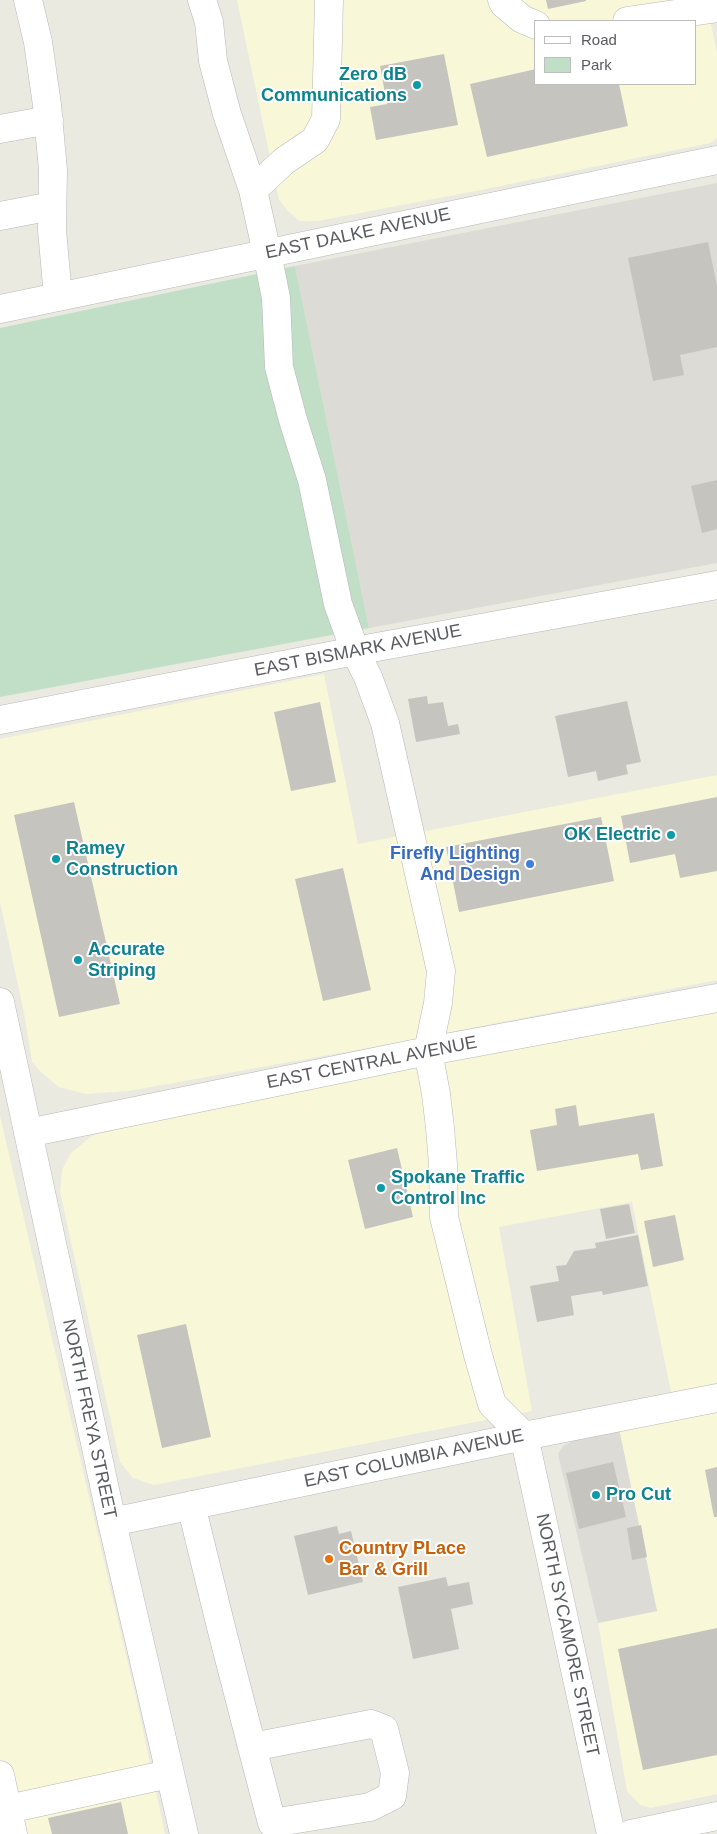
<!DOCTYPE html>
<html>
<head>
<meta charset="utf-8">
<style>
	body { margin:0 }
	#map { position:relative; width:717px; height:1834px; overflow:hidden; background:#eaeae1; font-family:Arial,sans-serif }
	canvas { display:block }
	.legend { position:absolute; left:534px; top:20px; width:162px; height:65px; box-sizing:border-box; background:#fff; border:1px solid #bdbdbf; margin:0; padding:6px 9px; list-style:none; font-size:15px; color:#5a5b60 }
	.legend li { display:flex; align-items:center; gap:10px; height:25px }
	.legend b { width:25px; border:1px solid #bdbdbf }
</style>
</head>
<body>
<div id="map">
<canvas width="717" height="1834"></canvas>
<ul class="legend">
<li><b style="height:6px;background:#fff"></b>Road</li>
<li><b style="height:14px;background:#c0dfc6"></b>Park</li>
</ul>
</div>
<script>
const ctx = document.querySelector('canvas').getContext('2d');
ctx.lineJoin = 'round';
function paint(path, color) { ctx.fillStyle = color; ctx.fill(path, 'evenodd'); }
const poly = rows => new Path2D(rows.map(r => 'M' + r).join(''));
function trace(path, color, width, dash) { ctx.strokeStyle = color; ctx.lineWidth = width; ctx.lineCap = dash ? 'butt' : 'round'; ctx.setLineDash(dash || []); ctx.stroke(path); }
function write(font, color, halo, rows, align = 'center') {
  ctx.font = font + ' Arial,sans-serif'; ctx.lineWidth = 4; ctx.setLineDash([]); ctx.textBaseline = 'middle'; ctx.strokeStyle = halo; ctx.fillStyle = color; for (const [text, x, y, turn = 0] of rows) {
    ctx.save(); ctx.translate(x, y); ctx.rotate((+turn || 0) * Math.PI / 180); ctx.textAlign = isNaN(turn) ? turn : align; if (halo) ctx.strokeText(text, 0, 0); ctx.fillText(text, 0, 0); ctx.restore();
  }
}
paint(poly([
	[237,0,706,0,717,53,717,138,710,143,481,190,318,221,300,221,288,211,279,200],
	[536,21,696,21,696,84,536,84],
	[324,674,358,844,717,775,717,980,395,1043,129,1091,86,1094,59,1087,43,1074,32,1062,24,1013,0,902,0,739],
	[717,1008,717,1383,671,1392,632,1202,499,1227,532,1411,154,1485,133,1478,120,1462,60,1192,62,1170,71,1153,93,1135,349,1077],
	[0,1116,137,1702,165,1834,0,1834],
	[717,1409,717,1794,651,1808,640,1805,627,1791,598,1623,657,1611,619,1429]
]), '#f8f7d8');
paint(poly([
	[717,183,717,563,369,628,295,266],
	[619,1429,657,1611,598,1623,558,1454,563,1446,575,1440]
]), '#dcdbd5');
paint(poly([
	[295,266,369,628,0,697,0,328]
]), '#c0dfc6');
paint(poly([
	[546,0,586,0,586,1,548,9],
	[444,54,458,125,376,140,370,107,387,104,380,66],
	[536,69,536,84,619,84,628,126,487,157,470,84],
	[708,242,717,286,717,347,680,355,684,375,653,381,628,258],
	[717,480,717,529,702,533,691,486],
	[427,696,428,704,443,702,448,726,458,724,460,734,416,742,408,699],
	[627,701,641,762,626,765,628,774,598,781,596,771,568,777,555,716],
	[320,702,336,782,291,791,274,712],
	[717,797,717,871,680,878,675,854,630,863,621,816],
	[74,802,120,1004,59,1017,14,815],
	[601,817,614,881,459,912,446,847],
	[343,868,371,990,323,1001,295,879],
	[576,1105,579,1126,654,1113,663,1166,641,1170,638,1154,537,1171,530,1130,557,1125,555,1109],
	[397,1148,413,1217,365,1229,348,1160],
	[629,1204,635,1233,606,1239,600,1209],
	[675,1215,684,1260,653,1267,644,1221],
	[638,1235,648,1286,603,1295,602,1291,571,1296,574,1315,537,1322,530,1286,559,1281,556,1266,566,1265,574,1251,596,1248,595,1243],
	[186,1324,211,1437,162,1448,137,1335],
	[613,1462,626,1517,579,1529,566,1473],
	[717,1467,717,1517,714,1517,705,1470],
	[641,1525,647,1557,632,1560,627,1528],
	[337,1526,339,1534,351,1531,363,1582,308,1595,294,1536],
	[446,1577,448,1586,469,1582,473,1604,451,1609,459,1649,413,1659,398,1587],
	[717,1628,717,1755,643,1770,618,1649],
	[121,1802,128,1834,52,1834,48,1818]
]), '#c6c4be');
const minor = poly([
	[28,0,38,42,47,105,53,170,52,230,58,297],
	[202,0,209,22,213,61,227,114,253,190,267,253,276,298,279,367,293,420,312,480,338,604,355,651,368,677,385,723,441,971,438,1003,428,1051,436,1094,440,1128,443,1164,444,1217,478,1355,492,1404,524,1436,611,1834],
	[502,0,504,4,522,19,536,25],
	[627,21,717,8],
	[0,129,49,120],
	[253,190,284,161,315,140,326,119,329,0],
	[0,216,52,206],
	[0,309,717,160],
	[0,720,355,651,717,585],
	[0,1002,112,1522,184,1834],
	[28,1133,413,1054,717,998],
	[191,1505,221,1627,252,1747,272,1823,370,1807,392,1796,395,1773,384,1729,371,1724,252,1747],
	[112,1522,524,1436,717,1398],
	[0,1775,13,1834],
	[8,1809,169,1774],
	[631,1834,717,1816]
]);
trace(minor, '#b7b7bc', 29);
trace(minor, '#fff', 28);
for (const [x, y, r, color] of [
	[417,85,5,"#0f9aa8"],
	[671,835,5,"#0f9aa8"],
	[56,859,5,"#0f9aa8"],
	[530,864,5,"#3f7fe0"],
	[78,960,5,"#0f9aa8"],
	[381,1188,5,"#0f9aa8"],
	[596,1495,5,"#0f9aa8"],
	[329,1559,5,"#e8710a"]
]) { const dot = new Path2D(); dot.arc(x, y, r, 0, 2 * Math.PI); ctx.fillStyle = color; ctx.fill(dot); trace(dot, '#fff', 2); }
write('bold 18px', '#0d838f', '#fff', [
	["Zero dB",407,75,"right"],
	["Communications",407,96,"right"],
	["OK Electric",661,835,"right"],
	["Ramey",66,849],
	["Construction",66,870],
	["Accurate",88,950],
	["Striping",88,971],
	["Spokane Traffic",391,1178],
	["Control Inc",391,1199],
	["Pro Cut",606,1495]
], 'left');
write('18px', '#5a5b60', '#fff', [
	["EAST DALKE AVENUE",358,234,-12],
	["EAST BISMARK AVENUE",358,651,-11],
	["EAST CENTRAL AVENUE",372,1063,-11],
	["NORTH FREYA STREET",89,1419,78],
	["EAST COLUMBIA AVENUE",414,1459,-12],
	["NORTH SYCAMORE STREET",567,1635,78]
]);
write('bold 18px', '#366cbe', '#fff', [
	["Firefly Lighting",520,854],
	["And Design",520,875]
], 'right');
write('bold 18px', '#c56008', '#fff', [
	["Country PLace",339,1549],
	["Bar & Grill",339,1570]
], 'left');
</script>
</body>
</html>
